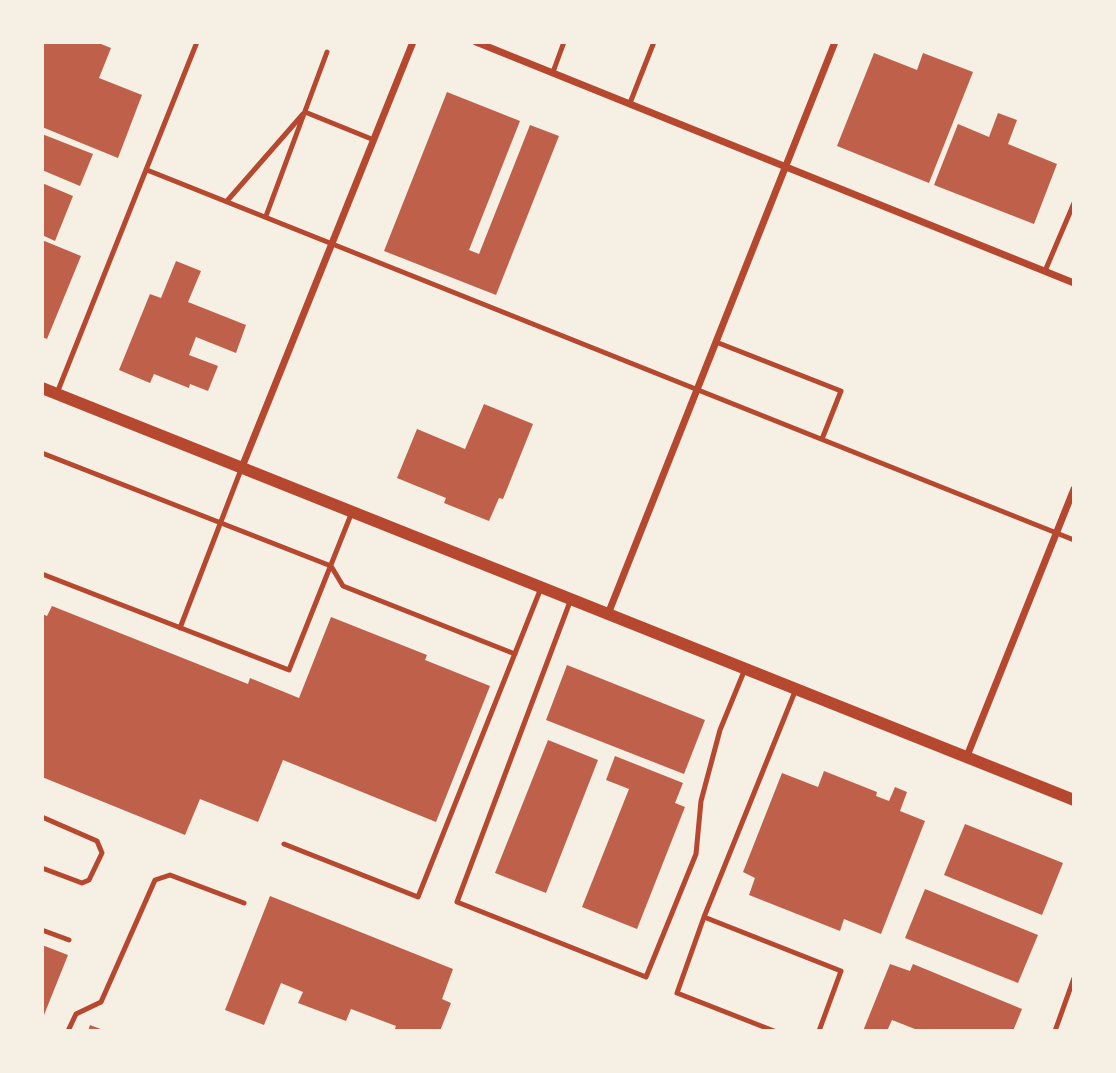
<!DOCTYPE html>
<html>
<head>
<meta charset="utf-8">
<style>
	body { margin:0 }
	#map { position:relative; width:1116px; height:1073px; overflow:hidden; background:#f6efe4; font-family:Overpass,sans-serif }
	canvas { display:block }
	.frame { position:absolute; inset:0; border:44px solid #f6efe4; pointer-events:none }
</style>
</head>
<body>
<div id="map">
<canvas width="1116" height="1073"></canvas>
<div class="frame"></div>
</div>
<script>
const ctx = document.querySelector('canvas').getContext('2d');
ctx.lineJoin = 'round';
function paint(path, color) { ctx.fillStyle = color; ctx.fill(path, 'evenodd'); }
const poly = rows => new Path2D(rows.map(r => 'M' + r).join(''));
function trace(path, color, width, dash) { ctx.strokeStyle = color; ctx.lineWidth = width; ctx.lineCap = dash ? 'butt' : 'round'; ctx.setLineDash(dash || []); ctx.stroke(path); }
paint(poly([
	[45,42,96,42,111,48,99,78,142,95,118,158,42,127,42,49],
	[874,53,917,70,923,53,973,72,929,183,837,146],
	[447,92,520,121,469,250,479,254,530,125,559,136,496,295,384,251],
	[998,113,1017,120,1008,144,1057,164,1034,224,934,185,958,124,989,137],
	[42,134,93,154,80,186,42,170],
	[42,183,73,196,55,241,42,235],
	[42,240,81,256,47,339,42,337],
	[176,261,201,271,188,302,246,325,236,353,196,337,189,355,218,366,208,391,190,384,189,388,154,374,150,383,119,370,150,294,161,298],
	[484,404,533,424,503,499,499,498,489,521,444,503,446,498,397,478,417,429,465,449],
	[52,606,248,684,250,678,299,698,331,617,427,655,425,660,490,686,436,822,283,760,258,822,200,799,185,835,42,777,42,614,47,616],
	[567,665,705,720,684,774,546,720],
	[548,740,598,760,546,893,495,873],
	[615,756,683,783,675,803,685,807,637,929,582,907,629,789,606,780],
	[824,771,877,792,876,796,889,801,895,787,907,792,900,811,925,821,881,934,844,919,840,931,749,895,755,878,743,872,782,773,818,787],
	[965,824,1063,863,1042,915,944,875],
	[925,889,1038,935,1018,983,905,938],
	[270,896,453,969,442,999,451,1003,440,1031,394,1031,396,1026,351,1009,346,1021,298,1003,303,992,281,983,264,1025,225,1010],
	[42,945,68,955,42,1020],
	[890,964,910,971,913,964,1022,1009,1013,1031,920,1031,892,1020,887,1031,863,1031],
	[90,1025,106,1031,88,1031]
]), '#bf614a');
trace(poly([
	[553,72,564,42],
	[630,103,654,42],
	[305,112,374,140],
	[147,170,1074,540],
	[227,201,303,114],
	[266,216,327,52],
	[1045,271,1074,203],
	[716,342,841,391,822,439],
	[57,393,197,42],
	[42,453,331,566,343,586,515,654],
	[42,574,289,670,352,512],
	[571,599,457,902,646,977,696,854,701,801,720,730,745,669],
	[180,628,242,467],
	[42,817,97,841,102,853,89,880,82,883,42,868],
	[284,844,418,897,541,588],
	[704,917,841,971,819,1031],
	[42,930,69,940],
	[68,1031,76,1014,101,1002,155,880,170,875,244,903],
	[774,1031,677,993,704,917,796,689],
	[1055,1031,1074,978]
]), '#b5482f', 5);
trace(poly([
	[476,42,1074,283],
	[242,467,413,42],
	[608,614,835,42],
	[967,756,1074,489]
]), '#b5482f', 7);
trace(poly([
	[42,388,1074,800]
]), '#b5482f', 12);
</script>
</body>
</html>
